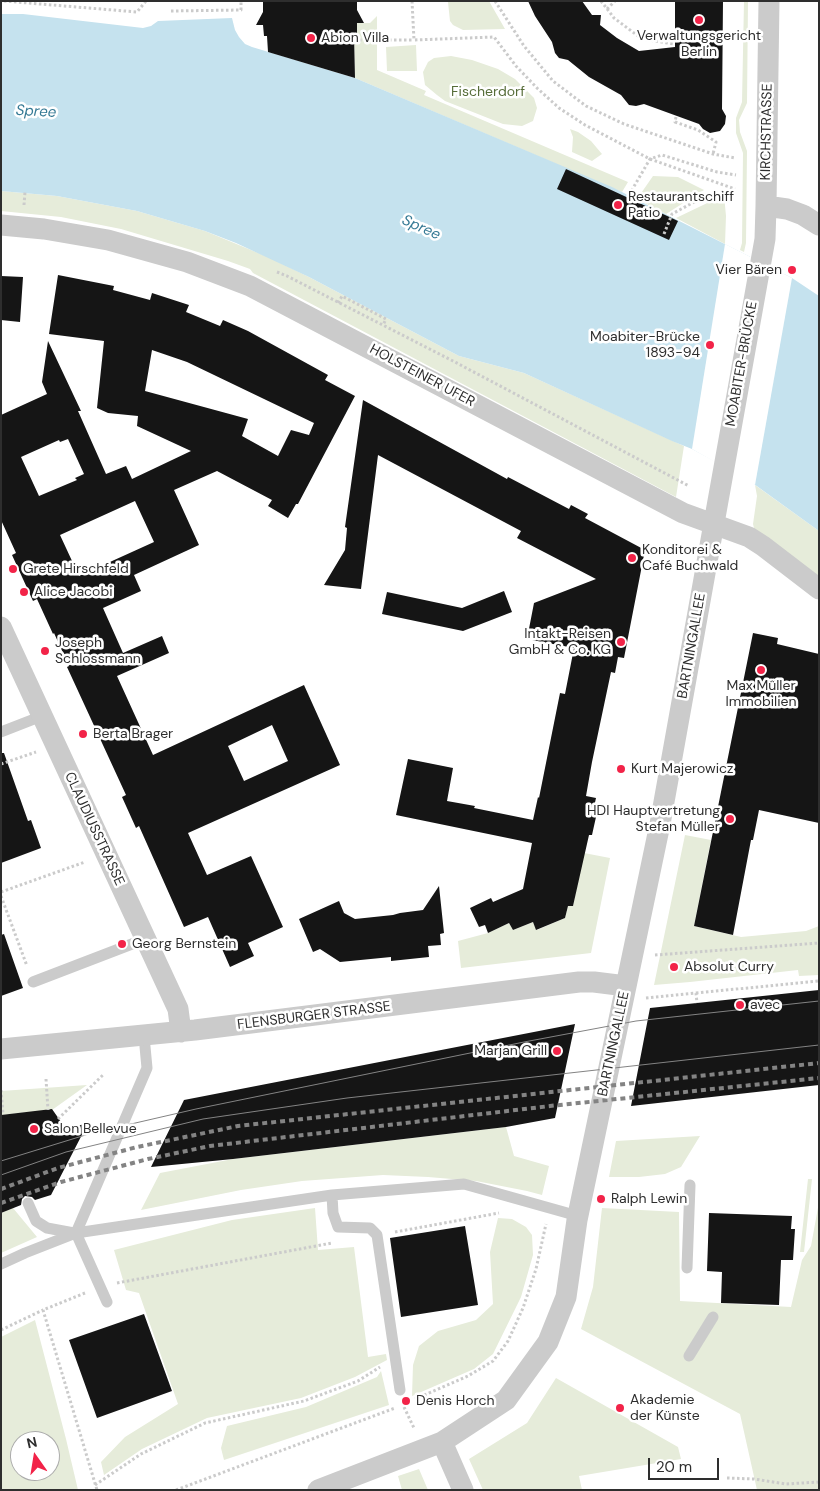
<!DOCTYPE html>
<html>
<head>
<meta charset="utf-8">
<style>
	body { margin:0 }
	#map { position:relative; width:820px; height:1491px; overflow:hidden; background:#fff; font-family:"DM Sans",sans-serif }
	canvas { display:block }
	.frame { position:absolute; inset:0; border:2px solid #2e2e2e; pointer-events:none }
	.north { position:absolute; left:10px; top:1431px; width:50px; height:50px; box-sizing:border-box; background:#fff; border:1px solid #ababab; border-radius:50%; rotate:347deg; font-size:14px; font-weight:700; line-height:20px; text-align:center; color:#2e2e2e }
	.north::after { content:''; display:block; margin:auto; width:18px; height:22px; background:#f22348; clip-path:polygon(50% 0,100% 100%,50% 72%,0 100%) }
	.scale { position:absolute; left:648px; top:1458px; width:71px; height:22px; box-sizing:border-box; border:2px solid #2e2e2e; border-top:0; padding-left:6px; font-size:15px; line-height:18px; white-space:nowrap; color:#2e2e2e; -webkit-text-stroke:4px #fff; paint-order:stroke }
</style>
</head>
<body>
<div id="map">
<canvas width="820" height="1491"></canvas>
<div class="frame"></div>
<div class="north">N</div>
<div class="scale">20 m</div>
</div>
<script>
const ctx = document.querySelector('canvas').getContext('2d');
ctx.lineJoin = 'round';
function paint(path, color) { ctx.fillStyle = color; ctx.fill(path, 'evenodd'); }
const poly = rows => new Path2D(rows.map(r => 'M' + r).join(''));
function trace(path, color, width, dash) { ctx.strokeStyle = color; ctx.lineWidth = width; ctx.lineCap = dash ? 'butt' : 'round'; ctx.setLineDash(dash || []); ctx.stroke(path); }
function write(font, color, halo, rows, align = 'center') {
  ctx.font = font + ' "DM Sans",sans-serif'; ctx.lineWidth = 5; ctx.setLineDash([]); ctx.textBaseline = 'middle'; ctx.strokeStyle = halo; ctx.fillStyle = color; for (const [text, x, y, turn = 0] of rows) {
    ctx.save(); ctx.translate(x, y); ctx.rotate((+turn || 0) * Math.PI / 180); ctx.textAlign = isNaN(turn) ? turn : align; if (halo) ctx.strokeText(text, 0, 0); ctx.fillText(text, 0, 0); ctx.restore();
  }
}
paint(poly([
	[489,1,505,29,463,30,453,25,450,21,448,2],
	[744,1,748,1,747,103,739,120,740,132,747,151,746,243,744,252,740,250,742,243,743,153,736,133,736,118,742,102],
	[377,16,377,70,426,91,424,95,628,182,622,192,355,78,354,34,357,33,357,23,370,23],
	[416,45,417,71,387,71,386,47],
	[451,56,472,60,498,69,515,79,534,98,537,108,533,121,522,126,503,124,445,101,437,95,425,85,423,72,428,62,434,58],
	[570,129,578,132,591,141,602,154,592,161,572,152,573,137],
	[653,176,678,177,704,190,666,214,637,199],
	[1,191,57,196,137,211,205,231,268,257,309,277,459,356,524,373,684,446,676,497,253,273,250,269,228,261,121,229,61,217,1,211],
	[724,195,726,216,725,244,676,218],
	[755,485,819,531,819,581,755,532,753,524,757,496],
	[685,835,711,840,694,926,741,937,806,931,819,926,819,975,799,976,798,970,690,982,654,985],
	[584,853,610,858,591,953,461,968,458,941,488,933,509,923,513,930,533,922,537,930,565,918,568,906,573,906],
	[87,1085,52,1110,1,1115,1,1091],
	[506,1127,514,1156,549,1166,542,1195,527,1191,476,1181,428,1177,383,1175,302,1181,241,1190,141,1210,160,1173,233,1159],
	[700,1136,681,1167,665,1174,639,1177,609,1177,616,1141],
	[808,1179,812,1179,804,1252,800,1252],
	[819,1202,819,1490,757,1490,740,1414,581,1329,593,1287,602,1208,679,1212,680,1301,791,1307,802,1260,811,1246],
	[13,1208,37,1237,1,1253,1,1213],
	[315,1208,318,1250,354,1247,368,1357,386,1354,387,1360,355,1377,301,1398,207,1418,142,1449,104,1475,101,1462,125,1437,178,1404,139,1293,126,1290,114,1250,232,1220],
	[498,1218,512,1219,526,1227,532,1235,533,1255,521,1297,493,1354,474,1369,412,1396,413,1365,419,1346,438,1331,476,1320,493,1304,490,1252],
	[35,1320,66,1439,78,1490,1,1490,1,1337],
	[20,1441,50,1441,50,1471,20,1471],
	[381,1371,389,1405,224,1460,221,1448,227,1426,306,1407,377,1377],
	[556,1378,678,1447,681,1459,579,1476,582,1490,483,1490,469,1459,527,1423],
	[419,1469,428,1490,402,1490,398,1476]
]), '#e6ecda');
paint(poly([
	[1,14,23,14,143,28,151,26,158,21,232,18,235,30,239,37,245,44,252,47,355,78,612,187,792,278,819,296,819,531,747,479,692,449,672,441,524,373,459,356,309,277,236,243,205,231,137,211,57,196,1,191]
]), '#c5e2ee');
paint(poly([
	[725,244,792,278,755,485,692,449]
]), '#fff');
paint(poly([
	[263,1,357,1,357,10,364,23,357,23,357,33,354,34,355,78,268,52,267,36,264,36,263,25,256,25,263,12],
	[528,1,582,1,592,15,601,15,600,25,617,38,639,51,675,47,675,1,723,1,722,109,726,116,725,124,720,131,710,133,703,129,699,124,644,104,636,106,629,105,621,95,589,77,568,60,559,58,555,53,552,42,535,16],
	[566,169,678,221,669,240,557,189],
	[58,275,114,286,113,290,150,300,152,293,189,305,186,312,220,326,223,320,248,331,328,375,325,380,355,396,298,504,296,504,288,518,268,506,272,500,217,471,174,490,199,545,134,575,141,591,103,608,123,653,162,636,169,653,117,676,153,755,304,685,340,765,188,833,207,875,251,856,283,927,248,943,254,956,230,967,208,917,184,927,139,826,136,828,122,797,126,795,67,667,69,666,54,633,53,634,37,599,33,601,12,555,16,553,1,520,1,415,47,394,42,382,48,341,81,411,78,411,106,474,126,466,132,479,191,451,137,426,138,416,108,413,97,408,104,341,49,334],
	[152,350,187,362,314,423,309,435,291,430,278,456,242,436,248,419,145,391],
	[68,439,84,474,75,478,77,480,39,496,21,457,59,440,60,442],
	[135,501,154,542,79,576,60,535],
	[272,725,288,761,244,781,228,746],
	[1,276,23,277,20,322,1,320],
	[363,400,507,479,508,477,569,509,571,505,588,514,585,518,645,550,624,658,618,657,615,673,611,672,592,762,586,796,596,798,592,816,596,817,592,835,589,835,573,906,568,906,565,918,536,930,533,922,513,930,509,923,488,933,485,925,479,927,470,908,491,898,493,902,523,889,532,843,396,815,408,759,453,768,447,801,475,806,474,808,533,820,538,797,539,798,560,693,565,694,574,648,527,639,534,603,596,579,517,538,521,531,378,455,361,589,324,585,345,550,347,528,345,527],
	[504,591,512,612,463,631,382,614,387,592,462,608],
	[753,633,778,638,777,644,819,654,819,823,759,810,753,840,751,840,733,935,694,926],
	[1,753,4,753,28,821,31,820,41,848,1,863],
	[439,886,444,933,440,934,441,945,428,946,429,957,391,961,391,957,340,962,320,949,313,952,299,919,339,901,344,913,355,919,393,915,400,913,423,910],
	[4,934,23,988,1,996,1,935],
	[819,990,819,1085,631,1106,650,1008],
	[575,1024,555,1118,506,1127,233,1159,151,1167,184,1100],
	[52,1109,66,1129,88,1123,51,1195,35,1200,32,1197,25,1196,22,1199,21,1205,1,1213,1,1115],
	[709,1213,792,1216,791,1229,795,1229,793,1260,781,1260,779,1305,721,1303,722,1272,707,1271],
	[465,1226,478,1305,401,1317,390,1238],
	[144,1314,172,1391,97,1418,69,1340]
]), '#151515');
trace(poly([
	[4,1,137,12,146,1],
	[412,1,414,40,494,37,516,66,537,88,559,108,585,125,650,159,735,189],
	[495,1,524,46,553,81,586,106,624,124,713,154,735,158],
	[601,1,614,18,642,39,674,44],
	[607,9,615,1],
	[171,11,241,10,241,1],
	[354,40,414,40],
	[676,117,675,122,698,130,716,142,713,154],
	[629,195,650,159,662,155,717,172,736,175],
	[24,205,25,192],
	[664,234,672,214,707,195,734,190],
	[277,272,287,276,453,361,689,486],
	[338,303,342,296,386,319,383,325],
	[677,548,686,550],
	[1,764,36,752],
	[1,892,85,862],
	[1,896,27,966],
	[655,955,819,943],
	[696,993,819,981],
	[646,998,696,993,697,1003],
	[46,1079,48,1110],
	[1,1090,3,1114],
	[58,1119,104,1074],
	[395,1232,499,1213],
	[117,1283,332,1243],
	[85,1293,43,1310,97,1490],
	[1,1330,43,1310],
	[415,1399,468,1376,493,1361,508,1341,523,1308,536,1269,546,1224],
	[404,1407,414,1428],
	[727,1478,754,1479,786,1484,819,1482],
	[95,1485,141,1454,205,1423,304,1401,358,1381,380,1367],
	[176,1490,395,1408]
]), '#cbcbcb', 3, [2.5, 2.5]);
trace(poly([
	[1,732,42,716],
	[33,982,145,939],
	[332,1195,333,1213,338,1227,370,1228,377,1235,400,1390],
	[28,1203,36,1221,47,1228,74,1233],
	[1,1264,25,1253,76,1233,332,1195,464,1184,578,1216],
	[687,1268,690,1185],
	[107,1302,76,1233,147,1068,144,1036],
	[689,1356,713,1317]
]), '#cbcbcb', 11);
trace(poly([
	[766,206,787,209,803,215,819,225],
	[1,225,44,229,108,240,187,262,250,286,683,513,749,537,763,546,819,589],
	[1,627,178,1009,181,1032],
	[1,1049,195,1030,579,982,594,982,626,986],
	[442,1442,463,1490],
	[318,1490,442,1442,506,1400,548,1342,566,1297,577,1220,660,824,765,239,766,206,769,1]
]), '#cbcbcb', 21);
trace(poly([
	[1,1161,92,1133,196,1109,524,1042,636,1021,819,1001],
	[1,1175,66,1152,203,1119,347,1098,819,1045]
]), '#838383', 1);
trace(poly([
	[1,1189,58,1168,137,1147,238,1126,819,1063],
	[1,1203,61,1182,148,1159,210,1146,550,1106,819,1078]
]), '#838383', 4, [5, 4]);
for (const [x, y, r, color] of [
	[699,20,5,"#f22348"],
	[311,38,5,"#f22348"],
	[618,205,5,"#f22348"],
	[792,270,5,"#f22348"],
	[710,345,5,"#f22348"],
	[632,558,5,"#f22348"],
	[13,569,5,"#f22348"],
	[24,592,5,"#f22348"],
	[621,642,5,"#f22348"],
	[45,651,5,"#f22348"],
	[761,670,5,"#f22348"],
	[83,734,5,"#f22348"],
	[621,769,5,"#f22348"],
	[730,819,5,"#f22348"],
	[122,944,5,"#f22348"],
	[674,967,5,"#f22348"],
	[740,1005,5,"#f22348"],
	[557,1051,5,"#f22348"],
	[34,1129,5,"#f22348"],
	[601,1199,5,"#f22348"],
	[406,1401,5,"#f22348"],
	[620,1408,5,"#f22348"]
]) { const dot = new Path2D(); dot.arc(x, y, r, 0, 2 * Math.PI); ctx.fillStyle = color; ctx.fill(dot); trace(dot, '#fff', 2); }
write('14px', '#2e2e2e', '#fff', [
	["Verwaltungsgericht",699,36,"center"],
	["Berlin",699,52,"center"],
	["Abion Villa",321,38],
	["Restaurantschiff",628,197],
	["Patio",628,213],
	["Vier Bären",782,270,"right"],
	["Moabiter-Brücke",700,337,"right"],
	["1893-94",700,353,"right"],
	["Konditorei &",642,550],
	["Café Buchwald",642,566],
	["Grete Hirschfeld",23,569],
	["Alice Jacobi",34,592],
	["Intakt-Reisen",611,634,"right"],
	["GmbH & Co. KG",611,650,"right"],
	["Joseph",55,643],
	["Schlossmann",55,659],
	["Max Müller",761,686,"center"],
	["Immobilien",761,702,"center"],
	["Berta Brager",93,734],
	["Kurt Majerowicz",631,769],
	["HDI Hauptvertretung",720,811,"right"],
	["Stefan Müller",720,827,"right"],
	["Georg Bernstein",132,944],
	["Absolut Curry",684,967],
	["avec",750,1005],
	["Marjan Grill",547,1051,"right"],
	["Salon Bellevue",44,1129],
	["Ralph Lewin",611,1199],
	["Akademie",630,1400],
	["der Künste",630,1416],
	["Denis Horch",416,1401]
], 'left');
write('14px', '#566c38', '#fff', [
	["Fischerdorf",488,92]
]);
write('14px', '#2e2e2e', '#fff', [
	["KIRCHSTRASSE",767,132,-89],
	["MOABITER-BRÜCKE",742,364,-80],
	["HOLSTEINER UFER",422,376,28],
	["BARTNINGALLEE",692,646,-80],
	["CLAUDIUSSTRASSE",94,829,65],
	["FLENSBURGER STRASSE",314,1016,-7],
	["BARTNINGALLEE",614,1044,-78]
]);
write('italic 15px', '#367a95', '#fff', [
	["Spree",36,112,3],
	["Spree",421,228,24]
]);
</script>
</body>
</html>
